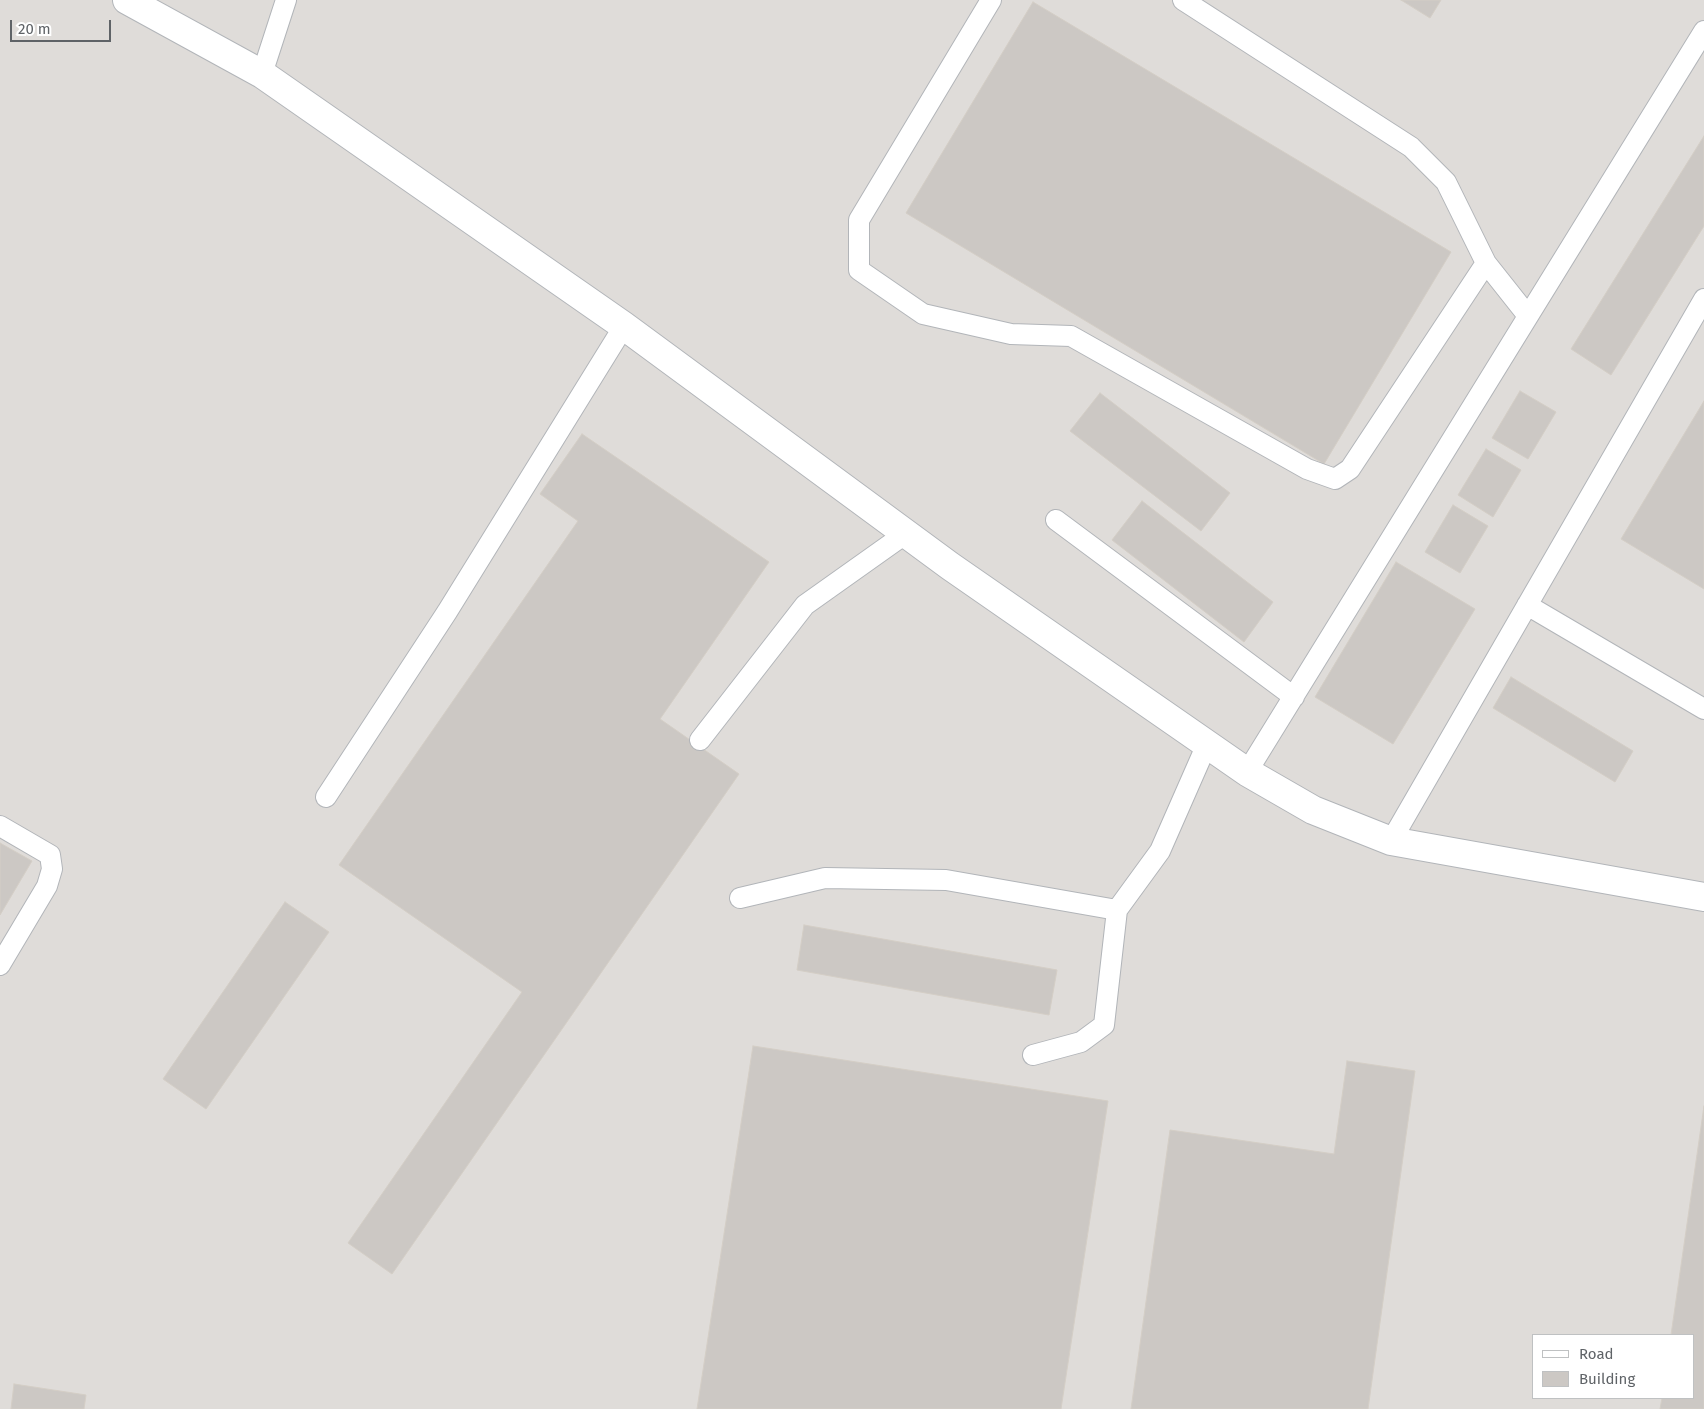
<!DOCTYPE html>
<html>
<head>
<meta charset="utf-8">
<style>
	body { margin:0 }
	#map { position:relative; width:1704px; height:1409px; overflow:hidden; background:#f0ede7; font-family:"Fira Sans",sans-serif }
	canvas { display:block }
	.legend { position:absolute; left:1532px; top:1334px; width:162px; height:65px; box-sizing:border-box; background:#fff; border:1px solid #bfc1c2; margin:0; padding:6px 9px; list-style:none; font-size:15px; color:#5f6367 }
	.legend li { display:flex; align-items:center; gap:10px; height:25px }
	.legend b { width:25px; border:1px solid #bfc1c2 }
	.scale { position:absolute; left:10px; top:20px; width:101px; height:22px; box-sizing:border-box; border:2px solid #5f6367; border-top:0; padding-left:6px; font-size:15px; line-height:18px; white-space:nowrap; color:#5f6367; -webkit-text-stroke:4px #fff; paint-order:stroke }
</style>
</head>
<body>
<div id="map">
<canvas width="1704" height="1409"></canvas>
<ul class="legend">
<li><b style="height:6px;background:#fff"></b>Road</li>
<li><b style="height:14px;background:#ccc8c4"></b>Building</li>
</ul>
<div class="scale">20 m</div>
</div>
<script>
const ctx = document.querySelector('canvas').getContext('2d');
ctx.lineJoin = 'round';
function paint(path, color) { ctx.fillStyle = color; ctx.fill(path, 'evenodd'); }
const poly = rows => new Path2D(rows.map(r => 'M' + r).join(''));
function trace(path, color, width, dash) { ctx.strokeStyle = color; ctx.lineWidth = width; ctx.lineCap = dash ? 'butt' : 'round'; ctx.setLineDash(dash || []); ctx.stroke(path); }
paint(poly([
	[0,0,1704,0,1704,1409,0,1409],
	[1533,1335,1693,1335,1693,1398,1533,1398]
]), '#dfdcd9');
const building = poly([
	[1401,0,1441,0,1430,18,1401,0],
	[1033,2,1451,252,1324,464,906,213,1033,2],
	[1704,136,1704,226,1611,375,1571,349,1704,136],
	[1520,391,1556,412,1528,459,1492,438,1520,391],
	[1100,393,1230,493,1201,531,1070,431,1100,393],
	[1704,401,1704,589,1621,539,1704,401],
	[582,434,769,562,660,719,739,774,392,1274,348,1243,522,992,339,865,578,521,540,494,582,434],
	[1486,449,1521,470,1493,517,1458,495,1486,449],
	[1142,501,1273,602,1244,642,1112,540,1142,501],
	[1453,505,1488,526,1460,573,1425,552,1453,505],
	[1396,562,1475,609,1393,744,1315,697,1396,562],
	[1511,677,1633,751,1615,782,1493,708,1511,677],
	[0,843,32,861,0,915,0,843],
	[285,902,329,932,206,1109,163,1079,285,902],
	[804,925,1057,970,1049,1015,797,970,804,925],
	[753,1046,1108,1101,1061,1409,697,1409,753,1046],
	[1347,1061,1415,1071,1368,1409,1131,1409,1170,1130,1334,1154,1347,1061],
	[1704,1106,1704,1409,1660,1409,1662,1398,1693,1398,1693,1335,1671,1335,1704,1106],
	[14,1384,86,1395,84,1409,11,1409,14,1384]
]);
paint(building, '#ccc8c4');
trace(building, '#d4cec6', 1);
const service = poly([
	[991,0,859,220,859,270,923,314,1011,334,1071,336,1307,469,1335,479,1350,469,1486,263],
	[1183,0,1411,147,1446,182,1486,263,1528,316],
	[262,74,286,0],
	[1056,520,1294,697],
	[1527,605,1704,709],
	[700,740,805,605,905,534],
	[1247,772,1704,31],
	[326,797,447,612,624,326],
	[0,826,50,855,52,869,47,886,0,965],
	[1391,841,1704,299],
	[740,898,825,878,946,880,1117,910,1160,851,1207,744],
	[1033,1055,1081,1042,1104,1025,1117,910]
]);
const tertiary = poly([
	[127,0,262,74,624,326,950,566,1247,772,1313,810,1391,841,1704,897]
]);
trace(service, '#b2b5b9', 22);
trace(tertiary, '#b2b5b9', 30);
trace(service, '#fff', 20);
trace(tertiary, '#fff', 28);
</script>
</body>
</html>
